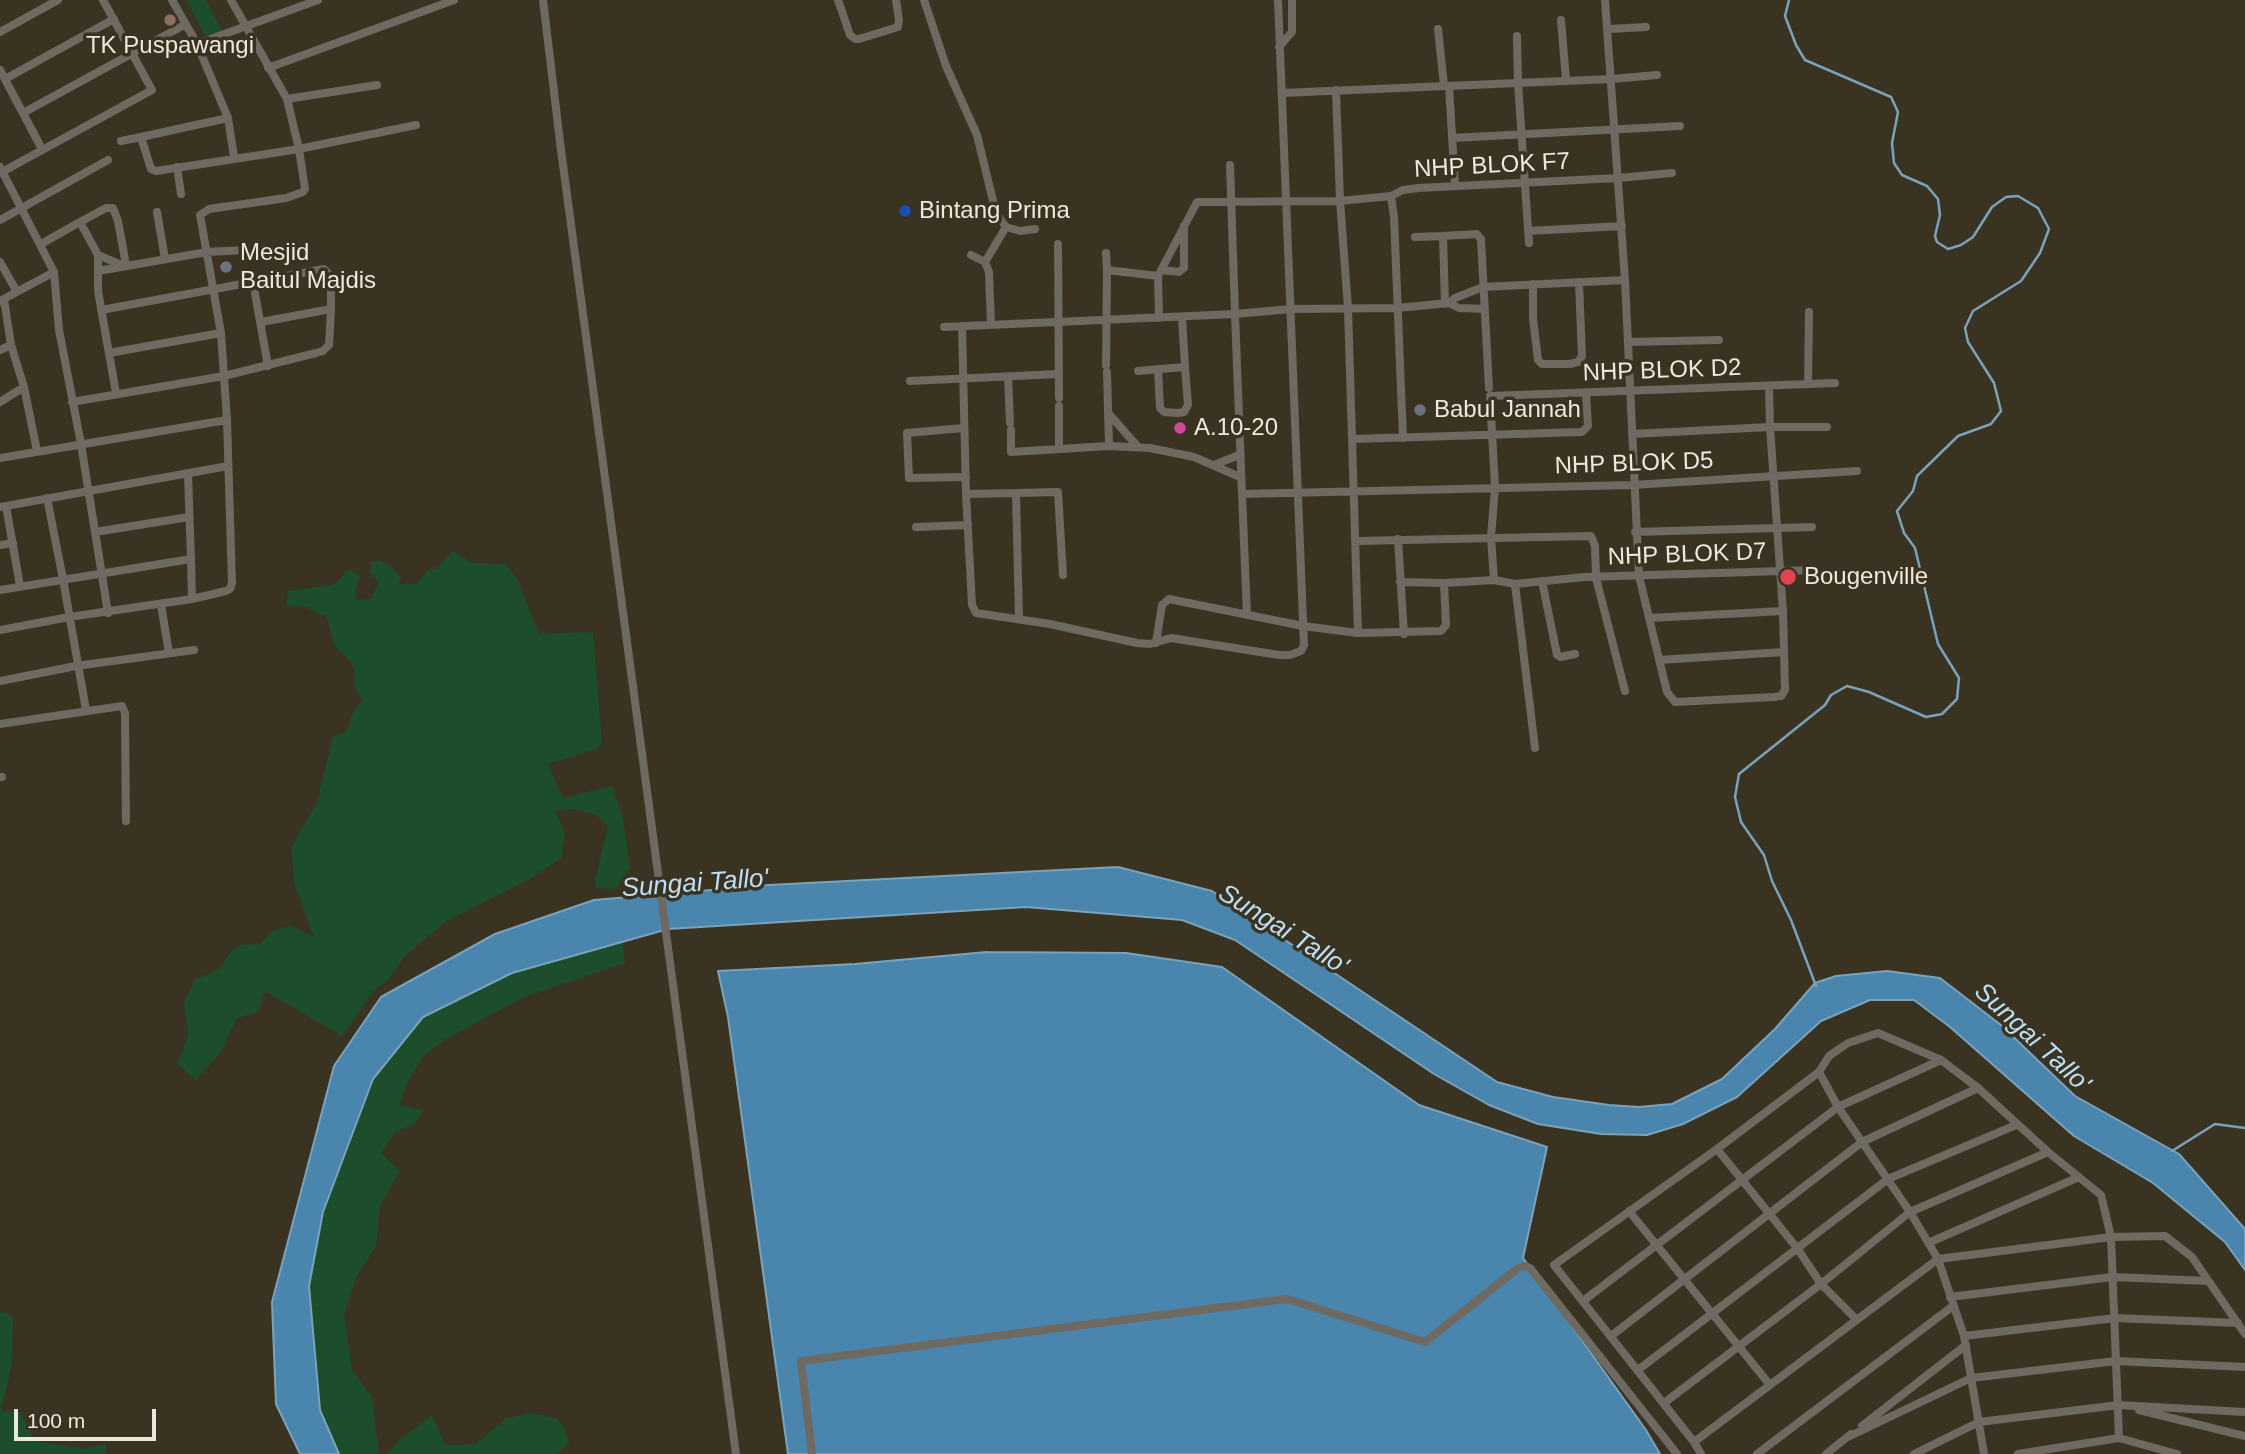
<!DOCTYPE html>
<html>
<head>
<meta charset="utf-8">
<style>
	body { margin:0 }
	#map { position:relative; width:2245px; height:1454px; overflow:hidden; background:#3b3321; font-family:Arial,sans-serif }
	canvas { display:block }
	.scale { position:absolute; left:14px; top:1409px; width:142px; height:32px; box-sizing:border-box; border:4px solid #ede8dd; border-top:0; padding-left:9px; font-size:21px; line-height:24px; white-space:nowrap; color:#ede8dd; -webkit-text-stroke:5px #3b3321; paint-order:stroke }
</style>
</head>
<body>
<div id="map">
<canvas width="2245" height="1454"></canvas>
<div class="scale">100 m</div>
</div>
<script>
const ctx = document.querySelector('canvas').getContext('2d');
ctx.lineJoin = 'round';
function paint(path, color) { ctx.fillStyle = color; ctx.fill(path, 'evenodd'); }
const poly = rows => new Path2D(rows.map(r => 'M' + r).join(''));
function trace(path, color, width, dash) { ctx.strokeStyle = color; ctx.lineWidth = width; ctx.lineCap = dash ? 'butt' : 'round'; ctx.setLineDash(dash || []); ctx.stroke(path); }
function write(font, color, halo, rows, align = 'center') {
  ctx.font = font + ' Arial,sans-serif'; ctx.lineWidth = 7; ctx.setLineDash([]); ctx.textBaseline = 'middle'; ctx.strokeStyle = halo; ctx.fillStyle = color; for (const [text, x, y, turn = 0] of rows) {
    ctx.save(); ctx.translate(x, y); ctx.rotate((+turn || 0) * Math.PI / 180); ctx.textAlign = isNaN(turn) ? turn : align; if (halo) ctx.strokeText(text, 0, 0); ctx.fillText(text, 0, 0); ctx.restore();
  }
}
paint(poly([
	[186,0,206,0,222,31,205,35],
	[453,551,472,563,506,564,517,579,539,634,593,632,602,744,596,749,548,764,563,798,612,786,623,819,630,868,616,889,596,888,595,881,608,826,597,815,572,809,555,811,565,833,561,858,528,880,445,922,405,956,389,979,373,992,342,1036,265,991,258,1012,237,1018,221,1052,196,1080,178,1065,188,1034,184,1002,195,980,220,968,232,950,241,945,260,944,271,932,290,925,314,937,295,886,291,848,317,802,333,736,347,731,354,709,364,700,357,694,354,683,355,671,350,661,335,647,327,617,306,607,286,605,288,591,334,585,349,569,360,576,356,588,356,600,371,599,379,583,370,573,371,562,380,561,392,567,401,577,399,584,416,584,430,568,435,570],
	[622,942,625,963,522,998,446,1039,424,1055,407,1083,400,1105,423,1111,415,1124,395,1132,381,1153,400,1171,380,1206,376,1246,356,1278,344,1314,352,1369,372,1397,379,1454,339,1454,320,1410,309,1286,323,1212,373,1079,422,1017,512,973],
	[0,1311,13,1316,12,1364,1,1410,21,1413,34,1441,85,1449,105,1443,106,1454,0,1454],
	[531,1413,556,1418,565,1429,569,1444,557,1454,386,1454,401,1439,432,1415,445,1445,475,1444,507,1418]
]), '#1c4e2c');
const water = poly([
	[1118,867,1212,891,1497,1082,1553,1097,1609,1105,1639,1107,1672,1104,1722,1079,1775,1029,1815,983,1836,976,1887,971,1940,978,2001,1025,2075,1096,2179,1154,2245,1229,2245,1270,2225,1242,2153,1183,2074,1136,1950,1027,1914,1000,1870,1000,1821,1021,1737,1097,1683,1124,1647,1135,1601,1134,1538,1124,1489,1105,1434,1074,1235,940,1182,920,1026,907,668,929,512,973,423,1017,373,1079,323,1212,309,1286,320,1410,339,1454,300,1454,276,1404,272,1302,334,1066,381,997,495,934,594,900,769,885,1118,867],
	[987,952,1126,953,1222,967,1419,1105,1547,1147,1523,1258,1646,1430,1660,1454,788,1454,728,1017,718,971,855,964,987,952]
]);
paint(water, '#4985ac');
trace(water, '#7aa3bb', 2);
trace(poly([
	[1789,0,1785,16,1796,45,1805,60,1891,97,1898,112,1892,143,1894,163,1902,175,1927,186,1938,199,1940,215,1935,236,1937,242,1948,249,1961,245,1973,237,1992,207,2006,197,2018,196,2038,208,2049,229,2040,253,2021,281,1973,311,1965,328,1968,342,1994,383,2001,411,1991,424,1958,436,1917,476,1913,491,1897,511,1904,533,1915,548,1938,644,1959,678,1957,699,1942,714,1926,717,1869,692,1847,686,1831,695,1825,705,1739,774,1735,797,1741,822,1764,855,1772,881,1791,920,1816,986],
	[2172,1151,2215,1124,2245,1128]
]), '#7aa3bb', 2.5);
trace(poly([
	[172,0,197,44,228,118,234,157],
	[543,0,561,150,736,1454],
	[838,0,850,35,855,39,859,39,898,27,899,20,896,0],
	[924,0,946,66,977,135,996,213,1006,227,1020,231,1035,229],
	[1605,0,1625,280,1639,576,1667,692,1675,702,1774,697,1781,696,1785,690,1783,611,1770,427,1769,386],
	[1561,20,1566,80],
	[1438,29,1444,86],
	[1609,29,1646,27],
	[0,32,58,0],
	[1517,36,1518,83,1529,243],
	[197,44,318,0],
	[1279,47,1292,32,1292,0],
	[268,68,454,0],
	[0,70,42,149],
	[5,79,114,19],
	[1449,86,1455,185],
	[1336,90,1340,201,1348,308,1358,633],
	[1282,93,1612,79,1657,75],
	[287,99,377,85],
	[23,113,186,24],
	[228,118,141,137,151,169,156,171,299,149,416,125],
	[1452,138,1680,126],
	[121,141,141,137],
	[0,167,54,272,59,330,81,444,108,613],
	[177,167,181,194],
	[0,173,152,90,103,0],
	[157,212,165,259],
	[0,220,108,160],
	[80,222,106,208,113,208,118,221,126,265],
	[1528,231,1622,226],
	[1415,237,1443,236],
	[41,244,80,222,98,255,98,291,116,393],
	[1058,244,1059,398],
	[1106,253,1107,270],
	[98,255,124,266],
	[971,255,985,262,989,272,991,324],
	[0,262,17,292],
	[985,262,1006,227],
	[1161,270,1179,272,1184,268,1184,226],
	[98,271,207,252,246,250],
	[1158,276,1159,318],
	[253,282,324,269,329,274,331,283,331,309],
	[1533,284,1533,318,1538,360,1542,364,1570,364,1578,362,1582,356,1579,282],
	[4,299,11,345],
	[0,301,54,272],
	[1449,303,1455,298,1483,287,1625,280],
	[1445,304,1443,236,1477,234,1481,239,1489,388],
	[101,310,253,282,268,366],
	[962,326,966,494,972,605,976,613,1050,624,1137,643,1150,644,1171,638,1279,655,1290,655,1301,651,1304,645,1278,0],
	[944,327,1235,314,1230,165],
	[1628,342,1719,340],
	[0,350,11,345,24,387,37,451],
	[109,353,221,333],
	[1106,365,1107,270,1158,276,1197,202,1340,201,1391,196],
	[1158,369,1160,408,1164,412,1178,413,1184,412,1188,405,1185,367],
	[1138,371,1185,367,1182,317],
	[1107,372,1109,446],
	[1008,377,1010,423],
	[910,381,1058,374],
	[1808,384,1809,312],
	[0,402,24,387],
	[72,402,224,376,316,353,323,351,329,345,331,309,261,322],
	[1059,406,1059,449],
	[1109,414,1138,447],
	[964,428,907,433,909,478,966,477],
	[1011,430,1011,452,1109,446,1150,448,1194,457,1240,477],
	[1632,434,1770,427,1827,427],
	[1403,438,1394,217,1391,196,1403,190,1418,188,1619,178,1672,173],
	[1352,439,1582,432,1588,426,1586,393],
	[0,458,227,420],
	[1214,465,1239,455],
	[188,474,191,559],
	[1016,493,1058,492,1063,575],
	[966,494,1016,493,1019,619],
	[1242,494,1235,314,1291,309,1397,308,1449,303,1459,308,1485,309],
	[47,498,63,579,86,710],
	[6,506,20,586],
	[0,507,228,466],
	[916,527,968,525],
	[95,532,189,517],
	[1635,532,1812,527],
	[1398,539,1404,634],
	[1357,541,1591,536,1595,546,1596,578,1625,691],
	[0,545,13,543],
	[1494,580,1515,584,1585,577,1816,570],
	[1542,581,1557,655,1560,657,1575,654],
	[1400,582,1444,583,1494,580,1491,537,1495,487,1490,396,1835,383],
	[1515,584,1535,748],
	[0,590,191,559,192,599,69,617,0,630],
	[192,599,226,591,230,589,232,583,227,420,221,333,200,215,209,209,286,198,303,192,305,189,299,149,287,99,231,0],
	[161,605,169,653],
	[1247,615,1242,494,1633,485,1857,471],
	[1649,618,1783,611],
	[1156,643,1162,605,1169,599,1303,626,1358,633,1441,631,1446,625,1444,583],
	[1659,660,1784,652],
	[0,681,76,666,194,650],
	[0,724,122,706,125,713,126,821],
	[0,777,2,777],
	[1819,1072,1838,1107,1910,1212,1938,1259,1964,1336,1984,1454],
	[1717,1149,1797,1248,1821,1284,1857,1320],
	[1629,1211,1770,1385],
	[1928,1243,2079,1177],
	[1950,1297,2112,1277,2208,1281],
	[1583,1301,1838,1107,1941,1060],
	[1611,1336,1862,1142,1978,1088],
	[1964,1336,2115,1318,2238,1323],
	[1638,1370,1888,1179,2016,1125],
	[1664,1403,1821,1284,1910,1212,2048,1152],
	[2139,1410,2245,1436],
	[1862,1426,1966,1345],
	[1848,1437,1971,1378,2116,1361,2245,1367],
	[1694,1442,1938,1259,2111,1237,2165,1236,2192,1257,2245,1334],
	[812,1454,801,1361,1287,1299,1425,1342,1517,1269,1525,1266,1530,1268,1677,1454],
	[1701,1454,1694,1442,1554,1265,1717,1149,1819,1072,1829,1056,1848,1043,1878,1033,1941,1060,1978,1088,2048,1152,2101,1195,2111,1237,2119,1438],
	[1757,1454,1953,1306],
	[1826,1454,1851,1434],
	[1914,1454,1979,1422,2119,1405,2245,1412],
	[2018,1454,2119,1438,2177,1454]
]), '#6f6a61', 8);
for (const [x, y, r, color] of [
	[170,20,7,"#8d6e63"],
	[905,211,7,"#1a4fb4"],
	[226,267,7,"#6b7280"],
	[1420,410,7,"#6b7280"],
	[1180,428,7,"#d1479c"],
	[1788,577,9,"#e0444e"]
]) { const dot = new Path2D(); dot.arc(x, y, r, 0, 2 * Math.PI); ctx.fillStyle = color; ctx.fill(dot); trace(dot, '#3b3321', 2.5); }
write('24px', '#ede8dd', '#3b3321', [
	["TK Puspawangi",170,46,"center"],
	["Bintang Prima",919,211],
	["Mesjid",240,253],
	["Baitul Majdis",240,281],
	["Babul Jannah",1434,410],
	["A.10-20",1194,428],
	["Bougenville",1804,577]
], 'left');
write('24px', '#ede8dd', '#3b3321', [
	["NHP BLOK F7",1492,166,-3],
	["NHP BLOK D2",1662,371,-2],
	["NHP BLOK D5",1634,464,-2],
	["NHP BLOK D7",1687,555,-2]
]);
write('italic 26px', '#bedef5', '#3b3321', [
	["Sungai Tallo'",695,884,-4],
	["Sungai Tallo'",1283,930,32],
	["Sungai Tallo'",2032,1038,43]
]);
</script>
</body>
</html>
